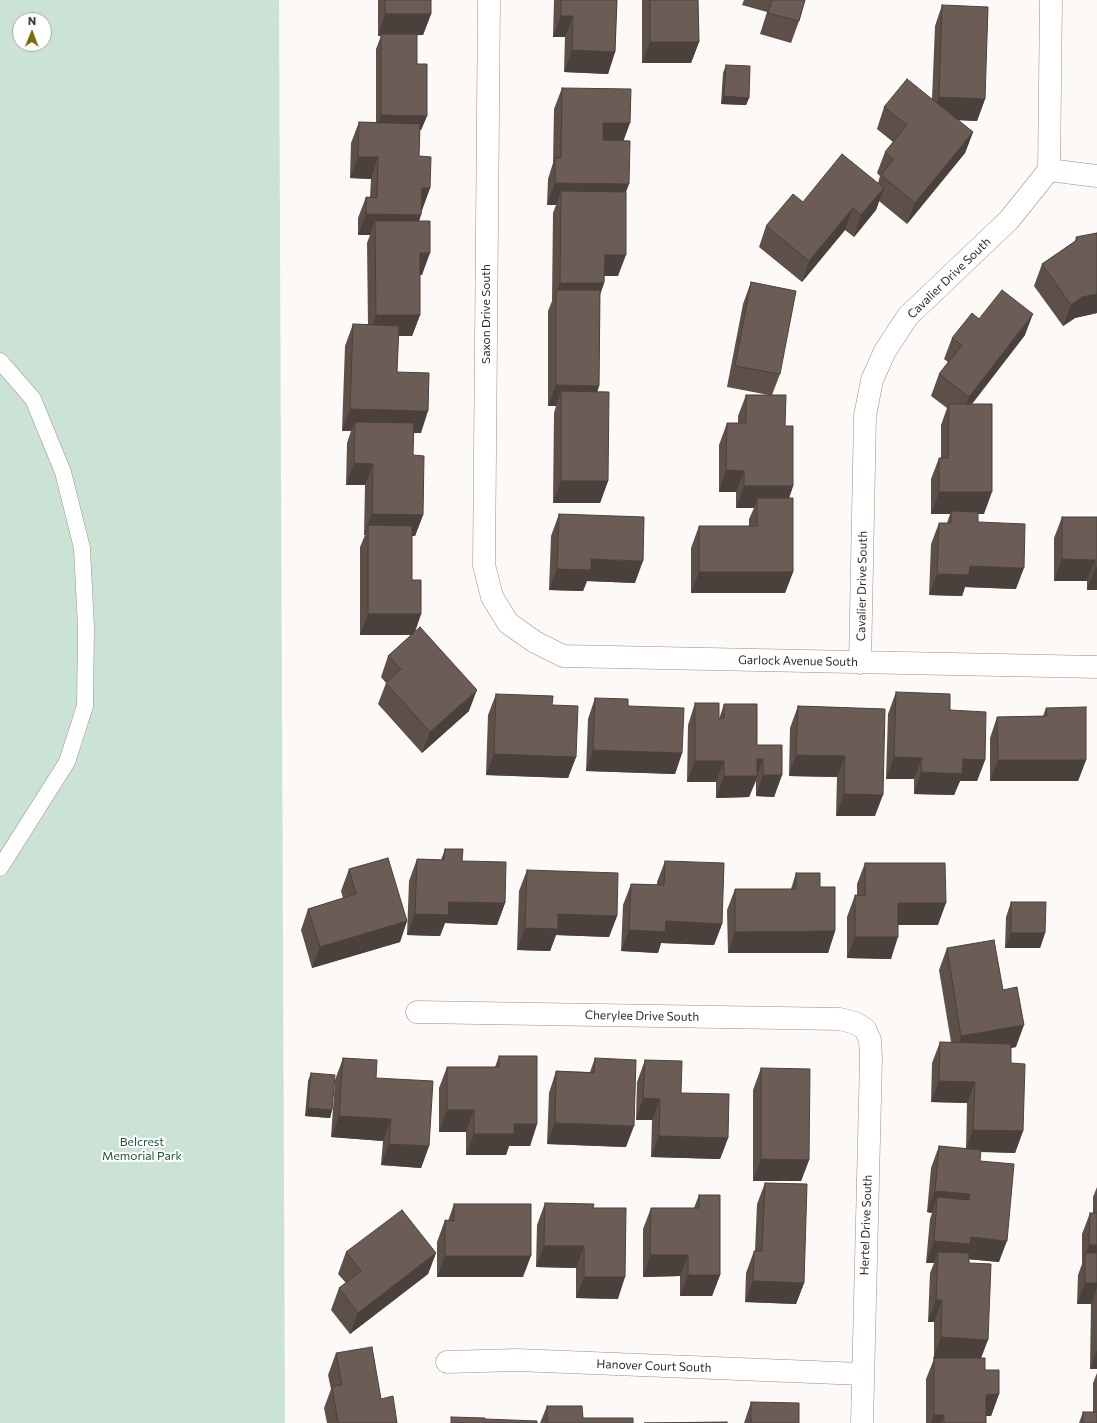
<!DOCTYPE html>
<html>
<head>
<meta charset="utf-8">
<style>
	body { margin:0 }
	#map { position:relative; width:1097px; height:1423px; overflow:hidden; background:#fdf9f7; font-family:Commissioner,sans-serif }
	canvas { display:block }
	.north { position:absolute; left:12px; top:12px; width:40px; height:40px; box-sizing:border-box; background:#fff; border:1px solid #acaaa9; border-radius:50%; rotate:1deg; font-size:11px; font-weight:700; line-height:16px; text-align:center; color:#302a27 }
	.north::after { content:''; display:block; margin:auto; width:14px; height:18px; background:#7d6a03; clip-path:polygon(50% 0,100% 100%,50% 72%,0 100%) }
</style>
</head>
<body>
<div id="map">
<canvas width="1097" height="1423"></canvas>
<div class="north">N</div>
</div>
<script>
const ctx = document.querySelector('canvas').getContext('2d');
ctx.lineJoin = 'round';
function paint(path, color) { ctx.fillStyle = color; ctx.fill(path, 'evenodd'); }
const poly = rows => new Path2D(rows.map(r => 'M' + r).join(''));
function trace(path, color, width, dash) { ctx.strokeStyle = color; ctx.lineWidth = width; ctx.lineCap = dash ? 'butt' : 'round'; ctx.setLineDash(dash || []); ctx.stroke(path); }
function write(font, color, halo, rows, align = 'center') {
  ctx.font = font + ' Commissioner,sans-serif'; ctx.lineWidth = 4; ctx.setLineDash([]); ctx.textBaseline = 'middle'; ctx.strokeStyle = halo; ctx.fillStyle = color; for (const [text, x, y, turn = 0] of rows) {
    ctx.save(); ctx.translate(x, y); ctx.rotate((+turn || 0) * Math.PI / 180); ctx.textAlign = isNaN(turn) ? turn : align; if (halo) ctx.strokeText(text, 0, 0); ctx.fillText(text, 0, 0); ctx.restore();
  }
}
paint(poly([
	[0,0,279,0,285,1423,0,1423],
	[20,20,44,20,44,44,20,44]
]), '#cbe3d5');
const lane = poly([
	[0,361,33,399,63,472,82,548,86,628,85,706,67,762,0,868]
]);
const street = poly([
	[489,0,484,565,492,597,508,623,535,642,563,656,1097,667],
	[1049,170,1097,176],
	[860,663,865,416,872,380,885,351,908,316,1009,220,1049,170,1051,0],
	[417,1012,840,1019,855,1023,865,1029,870,1040,871,1058,862,1423],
	[447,1362,517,1360,862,1374]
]);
trace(lane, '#9d8d85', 17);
trace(street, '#9d8d85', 23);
trace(lane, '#fff', 16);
trace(street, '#fff', 22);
paint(poly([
	[378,0,431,0,431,14,423,35,417,35,417,64,427,116,421,130,420,130,419,156,430,188,422,210,419,221,422,275,420,275,420,315,412,336,398,336,397,372,421,433,413,433,413,455,423,515,415,536,412,536,412,580,421,614,415,631,469,711,422,753,378,704,386,683,381,677,388,656,411,635,360,635,360,547,365,535,364,535,365,485,346,485,347,443,351,431,342,431,345,346,353,324,368,325,367,243,370,235,358,235,358,218,366,197,370,197,371,179,350,178,351,143,359,122,376,122,376,49,381,36,378,36],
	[554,0,617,0,615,52,608,74,564,72,565,37,553,37],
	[642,0,698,0,699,42,691,63,642,63],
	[744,0,805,0,799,21,791,43,760,34,767,12,742,5],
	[942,5,985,99,977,121,958,120,973,132,965,153,907,224,879,201,876,210,854,237,845,230,802,282,759,247,766,226,803,202,878,183,880,176,877,173,885,152,893,142,877,129,884,107,932,99,935,26],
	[726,65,749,98,746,105,721,104,723,73],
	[562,88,624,141,626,192,618,276,604,276,604,283,600,294,599,386,597,392,608,481,600,503,553,503,554,413,556,406,548,406,548,311,552,301,553,213,556,205,547,205,548,179,553,163,554,109],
	[1097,233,1097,313,1075,318,1063,326,1034,286,1042,264,1075,241,1076,237],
	[751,282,780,374,772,395,785,426,793,486,789,498,793,572,785,593,691,593,691,548,699,526,749,526,749,519,754,508,736,508,736,492,719,492,719,445,727,423,738,423,738,416,746,395,769,395,727,387,743,304],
	[979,319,1025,335,972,404,984,514,978,514,978,522,1016,589,965,587,962,596,929,595,931,544,939,523,947,523,950,514,931,514,931,479,939,458,941,458,941,425,947,408,931,396,939,374,948,362,944,359,952,338],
	[559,514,635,583,587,581,583,591,549,590,551,536],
	[1062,517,1097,517,1097,590,1087,590,1087,581,1054,581,1054,538],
	[896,692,950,710,985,760,977,781,960,781,954,795,914,794,914,779,886,779,888,714],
	[496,694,552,705,576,757,568,778,486,775,488,715],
	[595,698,628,706,682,753,675,774,586,771,588,719],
	[695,703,719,719,724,704,782,775,774,797,756,796,756,781,749,797,716,798,716,782,687,782,688,725],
	[798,706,885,709,875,816,836,816,837,777,789,776,790,728],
	[1046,708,1086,760,1078,781,990,781,990,738,997,717,1043,716],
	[445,849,462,861,505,903,497,925,445,923,440,936,407,935,409,881,417,859,441,860],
	[665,861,722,924,714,945,661,943,658,953,621,951,623,905,631,884,657,885,657,882],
	[865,863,938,925,898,925,891,959,847,958,847,917,855,895,857,895,857,884],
	[349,869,407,921,400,942,312,968,301,930,308,909,343,898,341,891],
	[527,870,617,916,609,937,556,935,550,951,517,950,519,891],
	[796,873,820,887,835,931,828,953,728,953,727,910,735,889,791,889],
	[1011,902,1045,933,1040,948,1005,948,1006,917],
	[947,948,1003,990,1016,1047,1011,1048,1011,1063,1023,1131,1015,1153,980,1152,980,1161,999,1262,969,1259,969,1263,981,1358,985,1370,999,1394,991,1416,986,1416,986,1423,926,1423,926,1379,934,1359,934,1322,928,1322,930,1273,934,1263,926,1263,930,1219,932,1213,927,1212,931,1168,939,1146,966,1149,967,1103,931,1102,932,1063,940,1042,951,1042,939,970],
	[499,1056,537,1124,530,1146,509,1146,506,1155,466,1155,466,1132,439,1132,439,1088,447,1067,495,1067],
	[343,1058,376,1078,429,1146,421,1168,381,1165,383,1141,331,1137,335,1080],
	[595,1058,626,1147,547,1144,549,1093,556,1071,590,1072],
	[645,1060,681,1093,728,1138,720,1159,651,1157,652,1120,636,1120,637,1082],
	[761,1068,809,1160,801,1181,753,1181,753,1090],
	[311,1073,332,1110,330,1118,305,1116,308,1081],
	[765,1183,804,1283,796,1304,745,1302,746,1273,754,1251,755,1251,757,1204],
	[1097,1187,1097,1369,1090,1369,1091,1304,1077,1304,1078,1275,1082,1264,1082,1234,1090,1213,1093,1213,1093,1197],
	[699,1195,720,1275,712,1296,680,1296,680,1276,643,1277,643,1229,651,1208,694,1208],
	[545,1203,593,1208,618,1299,576,1298,576,1268,536,1267,537,1225],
	[454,1204,523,1277,437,1277,437,1242,445,1220,448,1221],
	[346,1252,436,1253,428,1274,350,1334,331,1310,339,1288,346,1283,338,1274],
	[336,1353,381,1399,397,1423,327,1423,324,1408,331,1389,328,1375],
	[1097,1373,1097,1423,1079,1423,1083,1412,1093,1412,1093,1383],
	[751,1402,751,1423,744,1423],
	[547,1406,583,1418,633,1423,540,1423]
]), '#5c5049');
paint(poly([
	[385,14,431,14,423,35,381,36,381,34,381,36,378,36],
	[561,16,573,16,565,37,553,37],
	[650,42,699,42,691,63,642,63],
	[572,50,615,52,608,74,564,72],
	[724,96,749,98,746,105,721,104],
	[939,97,985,99,977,121,931,119],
	[381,115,427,116,421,130,376,130],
	[603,123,630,123,622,145,596,144],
	[973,132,965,153,907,224,915,203],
	[358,157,378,157,371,179,350,178],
	[555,183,629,184,621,206,561,191,556,205,547,205],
	[422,188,430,188,422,210,414,210],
	[884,188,876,210,854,237,861,215],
	[853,208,845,230,802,282,809,261],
	[366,214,421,215,414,236,375,221,370,235,358,235],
	[420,253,430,253,422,275,412,275],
	[605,255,626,255,618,276,597,276],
	[560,283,604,283,597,304,556,294],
	[1097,294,1097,313,1075,318,1063,326,1071,305,1082,297],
	[1033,314,1025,335,961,418,969,397],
	[376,315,420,315,412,336,368,336],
	[556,385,599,386,592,407,561,391,556,406,548,406],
	[350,409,428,411,421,433,354,431,355,422,351,431,342,431],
	[354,463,373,464,365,485,346,485],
	[726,470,744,471,736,492,719,492],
	[561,481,608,481,600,503,553,503],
	[744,486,793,486,786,507,757,498,754,508,736,508],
	[939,492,992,492,984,514,951,514,951,511,950,514,931,514],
	[372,514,423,515,415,536,368,535,368,525,365,535,364,535],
	[591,559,643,561,635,583,587,581,583,591,549,590,557,569],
	[1062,559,1095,560,1087,581,1054,581],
	[970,566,1024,568,1016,589,965,587,962,596,929,595,937,574],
	[1095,568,1097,568,1097,590,1087,590],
	[699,572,793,572,785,593,691,593],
	[368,614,421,614,414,635,360,635],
	[477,690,469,711,422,753,430,732],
	[593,750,682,753,675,774,586,771],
	[494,754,576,757,568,778,486,775],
	[796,755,845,756,837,777,789,776],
	[894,757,922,758,914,779,886,779],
	[757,759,763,759,749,797,716,798,724,776],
	[963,759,985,760,977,781,960,781,954,795,914,794,921,772],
	[998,760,1086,760,1078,781,990,781],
	[695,761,724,761,716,782,687,782],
	[763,775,782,775,774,797,756,796],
	[844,794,883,795,875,816,836,816],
	[449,902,505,903,497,925,445,923,440,936,407,935,415,914],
	[898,903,946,903,938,925,890,925],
	[558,914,617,916,609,937,556,935,550,951,517,950,525,928],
	[407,921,400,942,312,968,320,947],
	[666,921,722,924,714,945,661,943,658,953,621,951,629,930],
	[835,931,828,953,728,953,735,932],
	[1011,933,1045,933,1040,948,1005,948],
	[855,937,898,937,891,959,847,958],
	[1024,1025,1016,1047,954,1058,961,1036],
	[939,1081,975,1082,967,1103,931,1102],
	[643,1098,660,1099,652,1120,636,1120],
	[308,1108,332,1110,330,1118,305,1116],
	[447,1110,474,1110,466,1132,439,1132],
	[339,1116,391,1119,383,1141,331,1137],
	[555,1123,634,1126,626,1147,547,1144],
	[514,1124,537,1124,530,1146,509,1146,506,1155,466,1155,474,1134],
	[973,1130,1023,1131,1015,1153,965,1151],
	[659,1136,728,1138,720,1159,651,1157],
	[389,1144,429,1146,421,1168,381,1165],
	[761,1159,809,1160,801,1181,753,1181],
	[935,1191,970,1194,962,1216,937,1197,932,1213,927,1212],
	[971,1237,1007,1241,999,1262,965,1259,938,1252,934,1263,926,1263,934,1241],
	[1089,1245,1097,1245,1097,1266,1085,1256],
	[544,1246,584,1246,576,1268,536,1267],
	[436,1253,428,1274,350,1334,358,1313],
	[650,1255,688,1255,680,1276,643,1277],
	[445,1256,531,1256,523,1277,437,1277],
	[688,1275,720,1275,712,1296,680,1296],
	[584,1277,625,1277,618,1299,576,1298],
	[753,1281,804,1283,796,1304,745,1302],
	[1085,1283,1097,1283,1097,1287,1091,1304,1077,1304],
	[936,1300,942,1300,934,1322,928,1322],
	[941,1337,988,1340,980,1361,933,1359],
	[1097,1350,1097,1369,1090,1369],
	[999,1394,991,1416,978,1416,986,1395],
	[934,1415,944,1415,941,1423,931,1423]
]), '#4b413c');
const building = poly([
	[385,0,431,0,431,14,385,14,385,0],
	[561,0,617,0,615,52,572,50,573,16,561,16,561,0],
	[650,0,698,0,699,42,650,42,650,0],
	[772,0,805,0,799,21,768,13,772,0],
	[942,5,988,7,985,99,939,97,942,5],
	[381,34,417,34,417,64,427,64,427,116,381,115,381,34],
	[726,65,750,66,749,98,724,96,726,65],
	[907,79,973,132,915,203,881,175,894,159,885,152,907,125,884,107,907,79],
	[562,88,631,89,630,123,603,123,603,140,630,141,629,184,555,183,555,158,561,158,562,88],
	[359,122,420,124,419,156,431,157,430,188,422,188,421,215,366,214,366,197,377,198,378,157,358,157,359,122],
	[842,154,884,188,861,215,853,208,809,261,766,226,793,194,803,202,842,154],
	[561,191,626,192,626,255,605,255,604,283,560,283,561,191],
	[375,221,430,221,430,253,420,253,420,315,376,315,375,221],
	[1097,233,1097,294,1082,297,1071,305,1042,264,1077,240,1076,237,1097,233],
	[751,282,796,291,780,374,735,366,751,282],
	[556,290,600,290,599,386,556,385,556,290],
	[1002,290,1033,314,969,397,939,374,962,345,952,338,972,313,979,319,1002,290],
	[353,324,399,326,397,372,429,373,428,411,350,409,353,324],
	[561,391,609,392,608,481,561,481,561,391],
	[746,395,786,395,785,426,793,426,793,486,744,486,744,471,726,470,727,423,746,423,746,395],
	[949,404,992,404,992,492,939,492,939,458,948,458,949,404],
	[355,422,414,423,413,455,424,456,423,515,372,514,373,464,354,463,355,422],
	[757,498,793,498,793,572,699,572,699,526,757,526,757,498],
	[951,511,978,512,978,522,1025,524,1024,568,970,566,969,575,937,574,939,523,951,523,951,511],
	[559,514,644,517,643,561,591,559,591,570,557,569,559,514],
	[1062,517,1097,517,1097,568,1095,568,1095,560,1062,559,1062,517],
	[368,525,412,526,412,580,421,580,421,614,368,614,368,525],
	[420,627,477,690,430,732,386,683,401,669,388,656,420,627],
	[896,692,950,694,950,710,986,712,985,760,963,759,962,774,921,772,922,758,894,757,896,692],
	[496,694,553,696,552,705,578,706,576,757,494,754,496,694],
	[595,698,628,699,628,706,684,708,682,753,593,750,595,698],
	[695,703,719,703,719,719,724,718,724,704,757,704,757,745,782,745,782,775,763,775,763,759,757,759,757,776,724,776,724,761,695,761,695,703],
	[798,706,885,709,883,795,844,794,845,756,796,755,798,706],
	[1086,707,1086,760,998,760,997,717,1047,716,1046,708,1086,707],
	[445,849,463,849,462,861,506,862,505,903,449,902,448,915,415,914,417,859,444,860,445,849],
	[388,858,407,921,320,947,308,909,356,894,349,869,388,858],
	[665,861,724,863,722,924,666,921,665,932,629,930,631,884,664,885,665,861],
	[865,863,945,863,946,903,898,903,898,937,855,937,855,895,865,896,865,863],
	[527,870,618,873,617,916,558,914,558,929,525,928,527,870],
	[796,873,820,873,820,887,835,887,835,931,735,932,735,889,796,889,796,873],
	[1011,902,1046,902,1045,933,1011,933,1011,902],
	[994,940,1003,990,1017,987,1024,1025,961,1036,947,948,994,940],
	[940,1042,1011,1044,1011,1063,1025,1064,1023,1131,973,1130,975,1082,939,1081,940,1042],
	[499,1056,537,1056,537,1124,514,1124,514,1134,474,1134,474,1110,447,1110,447,1067,499,1067,499,1056],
	[343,1058,377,1060,376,1078,433,1081,429,1146,389,1144,391,1119,339,1116,343,1058],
	[595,1058,636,1060,634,1126,555,1123,556,1071,594,1073,595,1058],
	[645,1060,682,1061,681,1093,729,1094,728,1138,659,1136,660,1099,643,1098,645,1060],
	[761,1068,810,1069,809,1160,761,1159,761,1068],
	[311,1073,335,1075,332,1110,308,1108,311,1073],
	[939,1146,981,1150,980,1161,1014,1164,1007,1241,971,1237,970,1244,934,1241,937,1197,969,1200,970,1194,935,1191,939,1146],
	[765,1183,807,1184,804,1283,753,1281,754,1251,762,1251,765,1183],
	[699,1195,720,1195,720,1275,688,1275,688,1255,650,1255,651,1208,699,1208,699,1195],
	[545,1203,594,1204,593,1208,626,1208,625,1277,584,1277,584,1246,544,1246,545,1203],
	[454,1204,531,1204,531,1256,445,1256,445,1220,454,1221,454,1204],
	[402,1210,436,1253,358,1313,339,1288,361,1271,346,1252,402,1210],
	[1090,1213,1097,1213,1097,1245,1089,1245,1090,1213],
	[938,1252,969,1253,969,1263,991,1264,988,1340,941,1337,942,1300,936,1300,938,1252],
	[1085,1253,1097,1253,1097,1283,1085,1283,1085,1253],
	[372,1347,381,1399,393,1396,397,1423,338,1423,332,1386,342,1385,336,1353,372,1347],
	[934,1358,985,1358,985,1370,999,1370,999,1394,986,1395,986,1423,944,1423,944,1415,934,1415,934,1358],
	[751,1402,799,1403,799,1423,751,1423,751,1402],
	[547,1406,582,1406,583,1418,633,1418,633,1423,547,1423,547,1406],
	[1083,1412,1097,1412,1097,1423,1083,1423,1083,1412],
	[451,1417,485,1418,485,1419,537,1421,537,1423,451,1423,451,1417],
	[727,1422,727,1423,644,1423,727,1422]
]);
paint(building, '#6b5d55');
trace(building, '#4b413c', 1);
write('12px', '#302a27', '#fff', [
	["Cavalier Drive South",949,278,-44],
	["Saxon Drive South",486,314,-90],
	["Cavalier Drive South",862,586,-89],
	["Garlock Avenue South",798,661,1],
	["Cherylee Drive South",642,1016,1],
	["Hertel Drive South",866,1225,-88],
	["Hanover Court South",654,1366,2]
]);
write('12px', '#175539', '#fff', [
	["Belcrest",142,1142],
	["Memorial Park",142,1156]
]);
</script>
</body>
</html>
